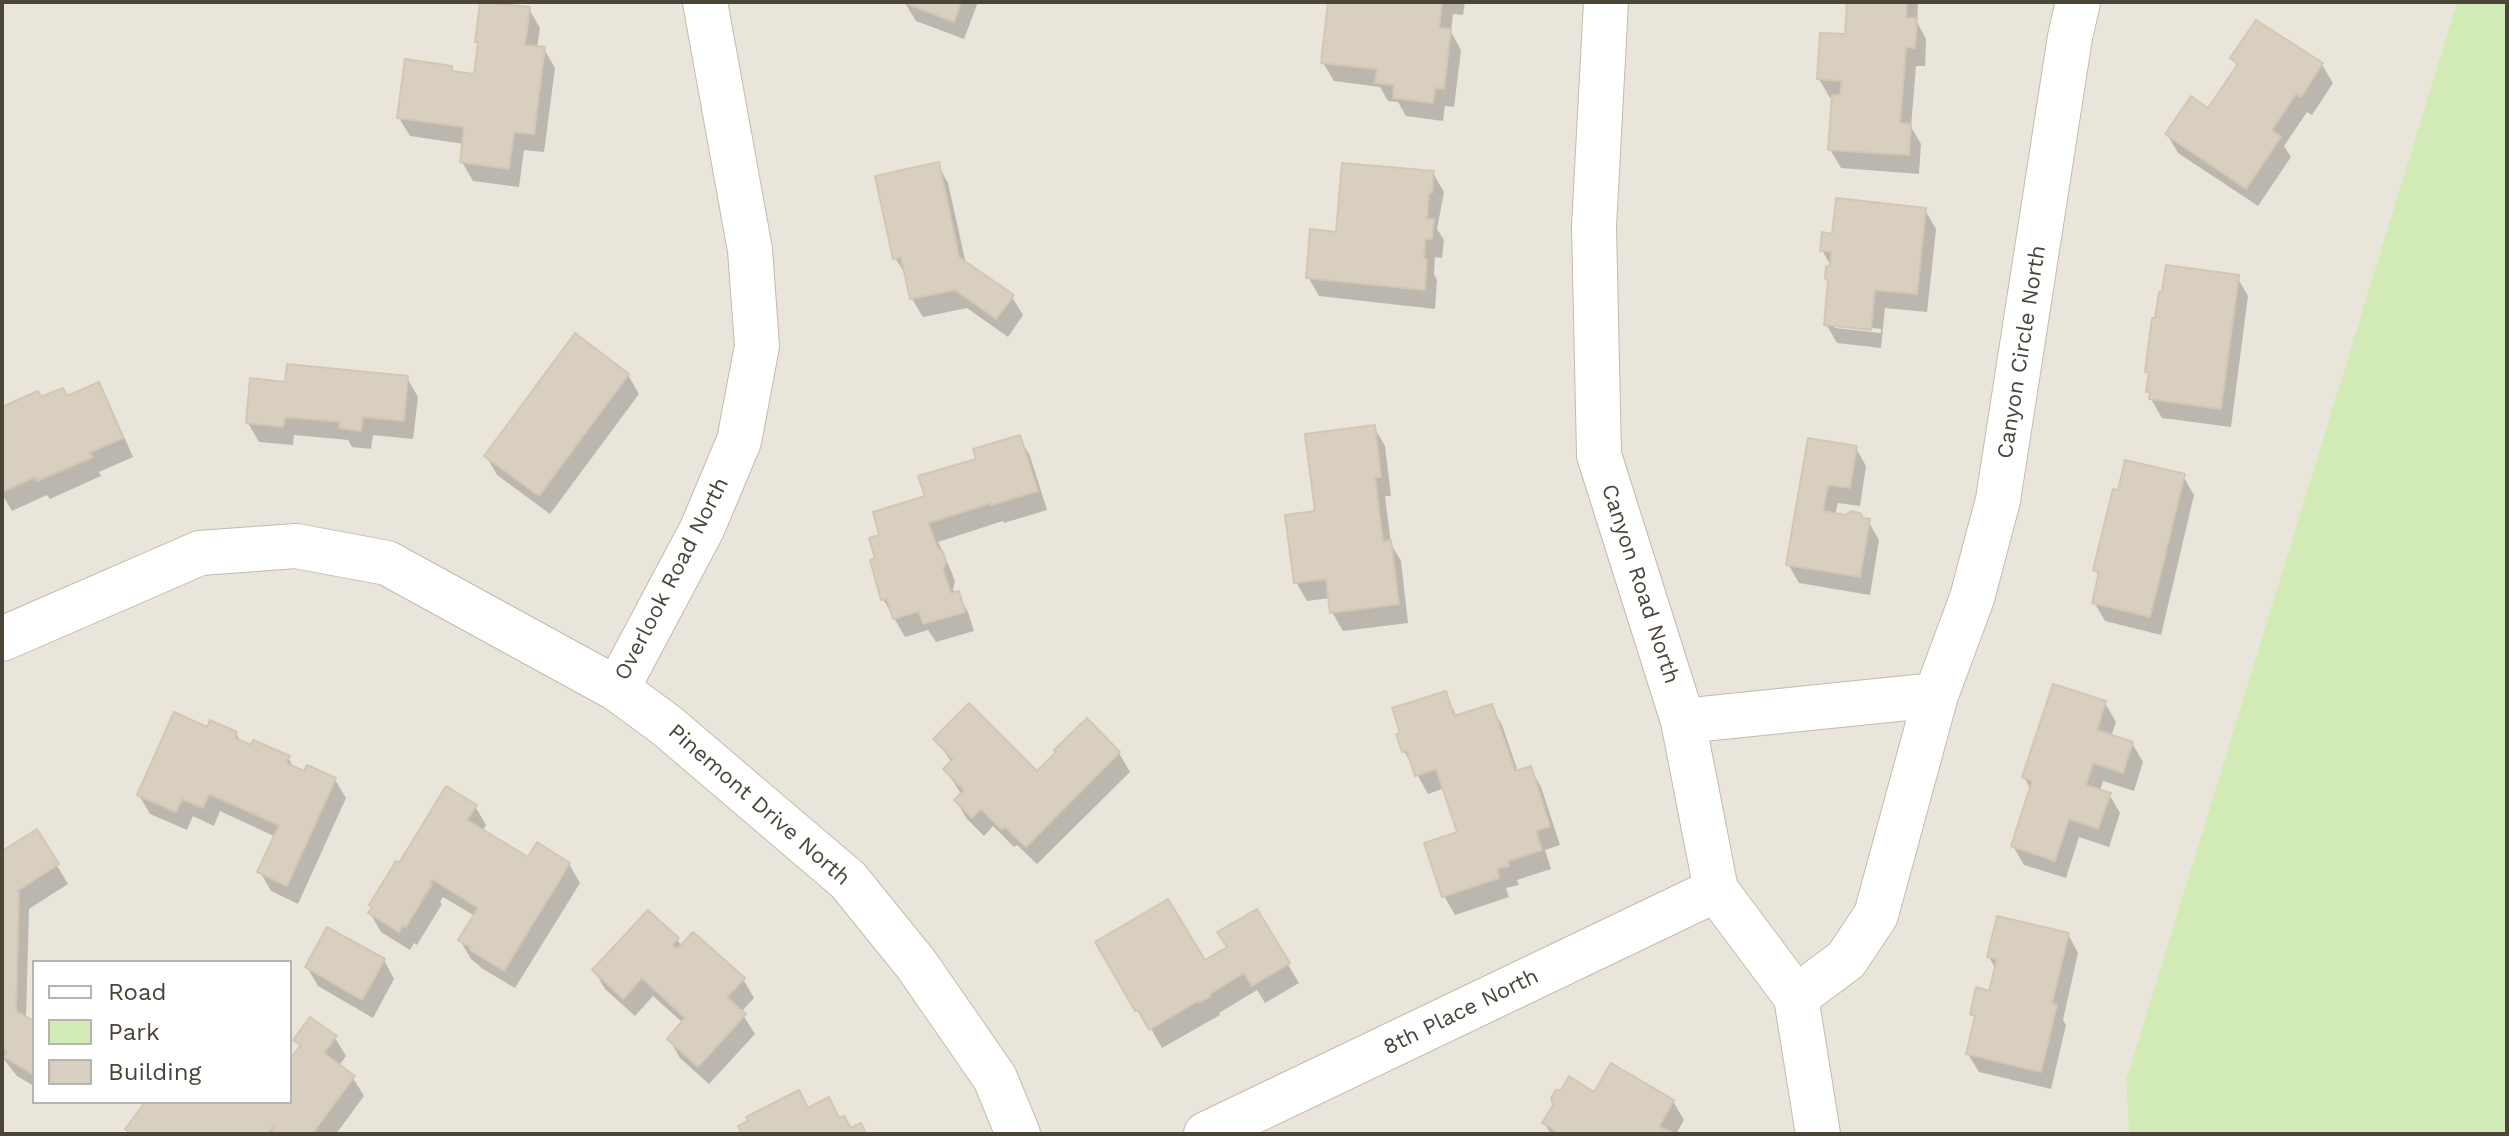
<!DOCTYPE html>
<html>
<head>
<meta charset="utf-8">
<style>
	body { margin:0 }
	#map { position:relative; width:2509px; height:1136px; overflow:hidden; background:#f6f3ec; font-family:"Work Sans",sans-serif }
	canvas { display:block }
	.frame { position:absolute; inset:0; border:4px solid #4b4439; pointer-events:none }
	.legend { position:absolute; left:32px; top:960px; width:260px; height:144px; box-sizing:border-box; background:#fff; border:2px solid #b7b4b0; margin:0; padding:10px 14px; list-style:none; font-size:24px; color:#4b4439 }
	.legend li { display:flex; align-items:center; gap:16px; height:40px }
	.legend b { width:40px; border:2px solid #b7b4b0 }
</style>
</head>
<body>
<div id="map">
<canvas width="2509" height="1136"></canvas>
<div class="frame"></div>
<ul class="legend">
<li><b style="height:10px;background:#fff"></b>Road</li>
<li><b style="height:22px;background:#d2eab5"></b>Park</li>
<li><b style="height:22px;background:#d8cfc1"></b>Building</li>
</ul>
</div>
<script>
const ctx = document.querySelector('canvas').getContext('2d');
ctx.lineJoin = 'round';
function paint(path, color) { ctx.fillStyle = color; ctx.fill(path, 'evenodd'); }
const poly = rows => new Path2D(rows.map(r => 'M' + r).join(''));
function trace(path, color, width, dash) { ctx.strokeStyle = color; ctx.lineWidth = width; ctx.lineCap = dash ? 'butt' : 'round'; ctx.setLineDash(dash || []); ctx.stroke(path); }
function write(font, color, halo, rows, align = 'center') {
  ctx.font = font + ' "Work Sans",sans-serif'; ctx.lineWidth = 6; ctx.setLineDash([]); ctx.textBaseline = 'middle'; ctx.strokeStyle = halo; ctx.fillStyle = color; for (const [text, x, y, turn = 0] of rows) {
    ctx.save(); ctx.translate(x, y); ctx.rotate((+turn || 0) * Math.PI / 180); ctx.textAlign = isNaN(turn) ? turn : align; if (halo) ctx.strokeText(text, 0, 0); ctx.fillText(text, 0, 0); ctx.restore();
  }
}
paint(poly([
	[2,2,2457,2,2126,1080,2129,1134,2,1134],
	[34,962,290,962,290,1102,34,1102]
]), '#eae5da');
paint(poly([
	[2457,2,2507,2,2507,1134,2129,1134,2126,1080]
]), '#d2eab5');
paint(poly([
	[978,2,964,39,916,21,905,3],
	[1330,2,1465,2,1463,15,1453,14,1451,32,1461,50,1454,107,1445,106,1443,121,1406,116,1398,102,1388,101,1380,87,1334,81,1323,63],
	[1849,2,1918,3,1917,22,1926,39,1925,66,1916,66,1911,127,1921,144,1919,174,1841,168,1830,149,1834,98,1830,98,1819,79,1847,37],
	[529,9,540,28,537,48,544,49,555,68,544,152,524,150,519,187,473,181,462,162,464,144,410,136,399,118,451,68,454,73,476,76,480,46,477,41],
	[2233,58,2322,65,2333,83,2312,115,2307,112,2284,146,2291,157,2258,206,2178,153,2167,134,2209,111,2238,68],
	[938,165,948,183,966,264,1012,297,1023,315,1008,337,967,308,923,317,912,299,907,276,895,258],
	[1433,173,1444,192,1437,229,1444,240,1442,258,1435,257,1434,274,1437,280,1435,309,1319,296,1308,277],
	[1925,210,1936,229,1927,312,1885,308,1881,348,1837,343,1826,324,1831,266,1822,250,1834,236],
	[1835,324,1881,329,1881,333,1835,328],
	[2237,277,2248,296,2231,427,2162,418,2151,399,2149,392,2151,379,2147,372],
	[575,336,628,375,639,394,550,514,497,475,486,456],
	[407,378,418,397,413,439,373,435,371,449,352,447,348,440,294,435,293,445,259,442,248,423],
	[98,385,109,403,133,457,99,472,101,476,50,499,47,495,12,511,2,494,2,409,40,399,67,398],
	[1374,427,1385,446,1391,496,1385,496,1391,544,1401,561,1408,623,1343,631,1332,612,1330,598,1307,601,1296,582,1317,512],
	[1019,437,1030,456,1047,510,1004,523,1003,521,938,542,952,573,955,582,953,589,955,594,958,594,968,612,974,631,936,642,928,630,905,637,883,599,877,560,882,536,927,498,978,460],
	[1809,440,1856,448,1866,466,1860,506,1838,503,1835,515,1868,521,1879,540,1870,595,1799,583,1788,564],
	[2183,476,2194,495,2161,635,2105,621,2094,602,2100,578,2095,570],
	[1445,693,1457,717,1491,706,1502,725,1518,772,1530,768,1541,787,1560,845,1545,850,1551,869,1517,880,1519,885,1506,888,1509,897,1455,915,1444,896,1427,844,1459,833,1445,788,1428,794,1404,751],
	[2105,703,2116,722,2111,737,2132,743,2143,762,2134,791,2103,781,2100,791,2109,794,2120,813,2109,847,2079,837,2066,878,2024,865,2013,846,2031,790,2024,777],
	[1087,721,1119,753,1130,772,1037,864,1017,845,1014,847,993,826,984,836,967,819,956,801,962,795,945,769,952,763,936,739,1037,774],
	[208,729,236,734,242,743,288,758,295,769,335,780,346,798,298,904,271,891,260,872,276,837,220,811,214,826,193,816,187,830,150,814,139,795],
	[475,806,486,825,482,832,528,860,569,864,580,883,515,988,483,969,471,959,460,940,475,916,443,897,440,902,442,904,417,945,414,943,410,950,381,932,370,913,399,866],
	[37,832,68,884,29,909,26,1019,34,1023,34,1086,17,1076,2,1057,2,853],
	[1256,911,1299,983,1265,1003,1257,990,1219,1013,1220,1015,1162,1048,1150,1027,1148,1029,1098,942,1204,963,1229,948],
	[2068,934,2078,953,2063,1020,2066,1025,2051,1089,1979,1072,1968,1054,1976,1020,1972,1014,1990,993,1996,970,1989,957],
	[677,939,682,947,743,979,754,998,741,1012,755,1034,709,1084,680,1058,669,1039,683,1023,653,996,635,1016,605,989,594,970],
	[384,960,394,979,373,1018,318,986,307,967],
	[335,1038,346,1056,338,1067,353,1078,364,1096,336,1134,131,1134,128,1129,147,1102,290,1102,290,1063,301,1048,296,1040],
	[1595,1095,1673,1101,1684,1120,1676,1134,1551,1134,1544,1123]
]), '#0003');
const building = poly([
	[480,2,530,7,525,45,545,47,534,134,514,132,509,169,460,162,464,127,397,118,405,59,452,66,452,71,474,74,478,42,475,42,480,2],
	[903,2,961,2,954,22,903,2],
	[1328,2,1442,2,1439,28,1451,29,1444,89,1435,88,1433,103,1393,98,1394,85,1375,83,1377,69,1321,63,1328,2],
	[1847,2,1907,2,1906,18,1917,18,1915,48,1906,47,1900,123,1911,124,1909,155,1828,150,1832,95,1840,95,1842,81,1817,79,1820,33,1845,34,1847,2],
	[2256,20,2323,63,2301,97,2296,94,2272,130,2281,137,2246,189,2165,134,2191,96,2208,108,2238,64,2230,58,2256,20],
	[939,162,959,257,1014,295,996,319,955,290,910,299,901,257,893,259,875,176,939,162],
	[1342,163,1434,171,1432,193,1429,192,1427,219,1434,219,1432,239,1425,239,1424,259,1427,259,1425,290,1306,278,1310,229,1336,232,1342,163],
	[1836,198,1926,208,1917,294,1875,290,1871,330,1824,325,1828,281,1825,278,1826,267,1830,265,1831,252,1820,251,1822,232,1832,234,1836,198],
	[2166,265,2239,275,2221,409,2149,399,2150,392,2146,392,2149,373,2145,372,2152,318,2155,318,2159,292,2162,292,2166,265],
	[575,333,629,374,539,496,484,456,575,333],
	[287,364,408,376,404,421,363,417,361,431,339,428,340,422,285,417,283,427,246,423,250,378,285,382,287,364],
	[99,382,123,438,89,453,93,457,37,481,35,477,2,492,2,407,38,391,41,397,63,388,67,396,99,382],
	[1375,425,1381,477,1375,478,1383,542,1391,540,1399,604,1330,613,1326,579,1294,583,1285,515,1315,511,1305,434,1375,425],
	[1020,435,1038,491,991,505,991,503,928,523,938,549,943,552,946,562,943,569,951,593,959,591,965,612,923,624,919,611,893,619,887,599,881,600,870,560,875,559,869,538,879,535,873,512,925,496,918,476,976,459,973,449,1020,435],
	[1808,438,1857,446,1850,488,1828,485,1823,511,1846,515,1851,511,1860,513,1863,518,1870,519,1860,577,1786,565,1808,438],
	[2125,460,2185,474,2150,617,2092,603,2099,572,2093,570,2113,489,2118,490,2125,460],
	[2053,684,2106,701,2097,730,2133,742,2123,773,2093,763,2086,785,2111,793,2098,829,2069,819,2055,861,2011,846,2032,781,2022,777,2053,684],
	[1446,691,1454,716,1492,704,1515,771,1531,766,1550,826,1536,831,1542,850,1508,861,1509,866,1497,869,1499,878,1442,897,1424,843,1457,832,1436,769,1415,776,1407,751,1402,752,1396,734,1400,733,1392,708,1446,691],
	[969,703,1037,771,1056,752,1054,750,1087,718,1120,752,1026,847,1005,827,1002,830,981,809,972,818,954,800,964,790,943,769,953,759,933,739,969,703],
	[174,712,207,727,210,720,237,732,235,738,251,745,253,740,290,756,286,763,304,771,307,765,336,778,287,886,257,872,279,825,209,794,203,808,182,799,176,812,137,795,174,712],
	[446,786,477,805,467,820,528,857,537,842,570,863,504,971,470,950,471,948,458,940,478,908,432,879,430,883,432,884,406,927,403,925,399,932,368,913,372,907,369,905,396,861,399,863,446,786],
	[37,829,59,864,19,890,16,1011,34,1021,34,1075,4,1057,7,1052,2,1049,2,851,37,829],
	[1168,899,1205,960,1227,947,1217,932,1257,909,1290,963,1252,986,1244,973,1210,994,1211,996,1199,1003,1198,1001,1149,1030,1138,1010,1135,1011,1095,942,1168,899],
	[648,910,679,938,672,945,677,949,693,932,745,978,727,997,746,1014,698,1067,667,1039,685,1018,642,978,623,999,592,970,648,910],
	[1997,916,2069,933,2052,1003,2057,1005,2041,1072,1966,1054,1975,1016,1970,1014,1976,987,1989,991,1997,959,1987,957,1997,916],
	[327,927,385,959,362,1000,305,967,327,927],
	[310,1017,337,1036,324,1053,355,1076,312,1134,278,1134,272,1130,275,1126,274,1124,267,1134,132,1134,125,1129,145,1102,290,1102,290,1059,301,1045,293,1040,310,1017],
	[1611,1063,1674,1100,1659,1127,1676,1134,1561,1134,1542,1123,1553,1105,1551,1098,1556,1090,1561,1090,1569,1076,1594,1092,1611,1063],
	[799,1090,808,1108,829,1097,839,1118,844,1116,851,1128,861,1123,866,1134,742,1134,738,1126,748,1121,746,1117,799,1090]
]);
paint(building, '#d8cfc1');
trace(building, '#d3c7b4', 2);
const street = poly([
	[1606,2,1594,226,1599,455,1683,721,1716,890,1796,997,1818,1134],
	[2,639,200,553,296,546,387,563,617,689,666,725,848,880,916,964,995,1078,1018,1134],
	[617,689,702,529,739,441,757,346,750,250,705,2],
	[1683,721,1936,695],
	[1796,997,1846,960,1876,915,1936,695,1972,598,1998,500,2070,37,2078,2],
	[1206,1134,1716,890]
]);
trace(street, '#c2bbae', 46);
trace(street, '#fff', 44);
write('22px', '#4b4439', '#fff', [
	["Canyon Circle North",2022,352,-81],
	["Overlook Road North",672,579,-63],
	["Canyon Road North",1640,584,72],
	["Pinemont Drive North",759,805,41],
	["8th Place North",1461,1012,-26]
]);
</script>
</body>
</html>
